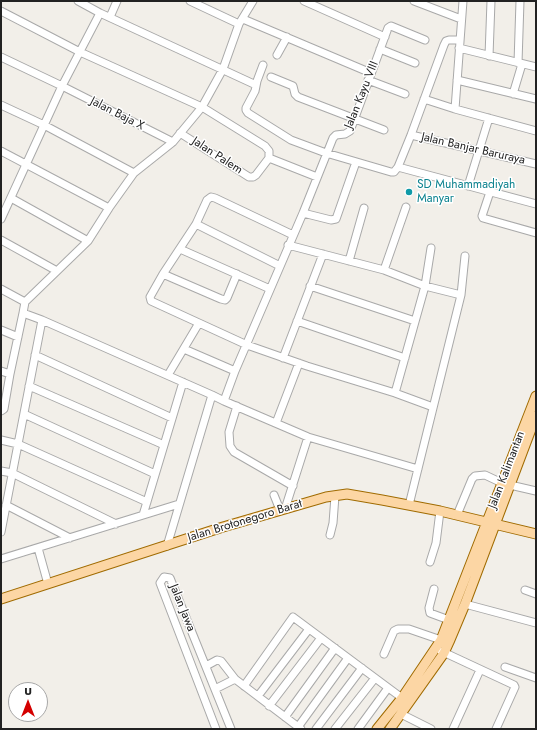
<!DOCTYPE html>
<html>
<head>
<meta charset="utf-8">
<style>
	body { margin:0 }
	#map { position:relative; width:537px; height:730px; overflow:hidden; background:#f2efe9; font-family:Jost,sans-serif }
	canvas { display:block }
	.frame { position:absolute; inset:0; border:2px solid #222; pointer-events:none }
	.north { position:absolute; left:8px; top:682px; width:40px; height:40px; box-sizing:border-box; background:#fff; border:1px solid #a7a7a7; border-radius:50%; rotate:0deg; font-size:11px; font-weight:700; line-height:16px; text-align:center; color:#222 }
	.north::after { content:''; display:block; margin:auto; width:14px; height:18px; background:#d40000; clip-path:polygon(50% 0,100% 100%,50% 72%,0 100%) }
</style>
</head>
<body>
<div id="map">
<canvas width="537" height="730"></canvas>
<div class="frame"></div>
<div class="north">U</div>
</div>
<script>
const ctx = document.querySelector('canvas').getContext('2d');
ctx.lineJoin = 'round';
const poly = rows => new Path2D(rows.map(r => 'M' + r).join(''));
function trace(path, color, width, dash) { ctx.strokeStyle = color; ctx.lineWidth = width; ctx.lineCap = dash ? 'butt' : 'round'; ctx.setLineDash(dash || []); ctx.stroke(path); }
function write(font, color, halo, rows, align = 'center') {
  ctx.font = font + ' Jost,sans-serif'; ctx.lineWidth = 3; ctx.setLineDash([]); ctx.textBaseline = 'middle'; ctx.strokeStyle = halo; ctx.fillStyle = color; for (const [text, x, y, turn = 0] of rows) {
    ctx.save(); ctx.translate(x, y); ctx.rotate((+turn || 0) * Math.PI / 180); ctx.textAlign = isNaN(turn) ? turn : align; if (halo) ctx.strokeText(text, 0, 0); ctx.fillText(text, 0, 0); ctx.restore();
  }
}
const minor = poly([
	[78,1,100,13,256,85],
	[190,1,239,24],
	[304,1,385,37],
	[414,1,461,19],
	[1,11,80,52,202,107,265,146,269,151,269,158,256,175,253,177,249,177,180,133],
	[110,17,117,1],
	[243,19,371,73],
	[459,48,536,67],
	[380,49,415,63],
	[277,55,287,37],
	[489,56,491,1],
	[1,57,62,86,173,142],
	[518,63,520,1],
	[263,65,257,81,255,91,246,108,246,110,248,113,291,140,326,153,391,172,394,172,398,167,411,135,444,45,446,41,449,40,460,40],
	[271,77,293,86,295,94,298,97,384,130],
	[368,80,405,94],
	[457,80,536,99],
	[513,94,522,64],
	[424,99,455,109,536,131],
	[1,105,44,125,134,173],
	[455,109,463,1],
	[411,135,536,164],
	[1,151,109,208],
	[269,158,317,177],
	[398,167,536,204],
	[468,186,489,118],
	[490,192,482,216,483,218,536,233],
	[11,198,88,241],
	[303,213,331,220,336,219,356,162],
	[1,219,62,86,100,13],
	[196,224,280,266],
	[293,235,215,198,211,197,207,200,196,224,163,274,150,297,151,301,247,345,307,366,395,393,433,407],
	[1,240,57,271],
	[288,245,384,270,425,286,461,295],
	[180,249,270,289],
	[349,261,364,208],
	[384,270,406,207],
	[163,274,221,299,225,300,227,298,237,274],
	[310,286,415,321],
	[1,289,25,302,23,313,42,320,212,395,224,401,308,437,418,469],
	[25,302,88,241,109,208,134,173,173,142,202,107,223,69,239,24,253,1],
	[297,321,405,358],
	[1,330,18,337],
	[184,349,235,371],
	[35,355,172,418],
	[283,358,323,254],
	[1,371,10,374],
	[168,375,199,323],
	[29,386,164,445],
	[395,393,425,286,431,248],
	[224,401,235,371,303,213,333,138,336,135,345,134,350,131,388,28,391,26,425,40],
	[237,406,229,432,230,446,234,452,293,486],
	[1,411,4,409,10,374,23,313],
	[24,414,155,474],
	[276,423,299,363],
	[1,440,18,444,147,502],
	[1,471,12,473,116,524],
	[510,485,536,491],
	[274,495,280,510],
	[6,505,70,538],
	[409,505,461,295,465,256],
	[285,509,308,437],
	[143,515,183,382],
	[457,515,472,479,475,476,485,475,502,483],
	[1,532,42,320],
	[330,535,333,523,335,496],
	[167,546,212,395],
	[38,548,48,584],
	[1,559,179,504],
	[430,562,436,543,440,511],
	[434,589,429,608,430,613,449,620],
	[525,590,536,594],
	[465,604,536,623],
	[441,651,514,685,515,687,496,729],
	[384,654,394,631,398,629,409,629,441,640],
	[206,666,217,660,221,661,235,679,301,729],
	[505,667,536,678],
	[244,686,293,617,402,698],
	[215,689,235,679],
	[258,696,309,629],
	[269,706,321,638],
	[401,714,431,729],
	[285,717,335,648],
	[298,727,348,658],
	[216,729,160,583,164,577,170,578,231,729],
	[316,729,362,668],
	[335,729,375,678],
	[358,729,388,688],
	[453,729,480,670]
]);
const major = poly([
	[1,599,223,527,326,497,347,494,382,500,440,511,536,534],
	[377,729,402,698,441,640,536,396],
	[390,729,444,653,449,642,465,604,536,416]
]);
trace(minor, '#a9a9a9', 9);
trace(major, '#a06b00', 11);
trace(minor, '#fff', 7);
trace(major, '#fcd6a4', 9);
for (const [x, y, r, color] of [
	[409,192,4,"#0f9aa8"]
]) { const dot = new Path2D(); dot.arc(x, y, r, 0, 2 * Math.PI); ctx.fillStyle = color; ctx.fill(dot); trace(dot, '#fff', 1.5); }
write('12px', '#222', '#fff', [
	["Jalan Kayu VIII",362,95,-68],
	["Jalan Baja X",117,114,27],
	["Jalan Banjar Baruraya",473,149,13],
	["Jalan Palem",217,156,33],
	["Jalan Kalimantan",507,470,-69],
	["Jalan Brotonegoro Barat",245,521,-17],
	["Jalan Jawa",182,608,68]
]);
write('12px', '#0d838f', '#fff', [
	["SD Muhammadiyah",417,185],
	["Manyar",417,199]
], 'left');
</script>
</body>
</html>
